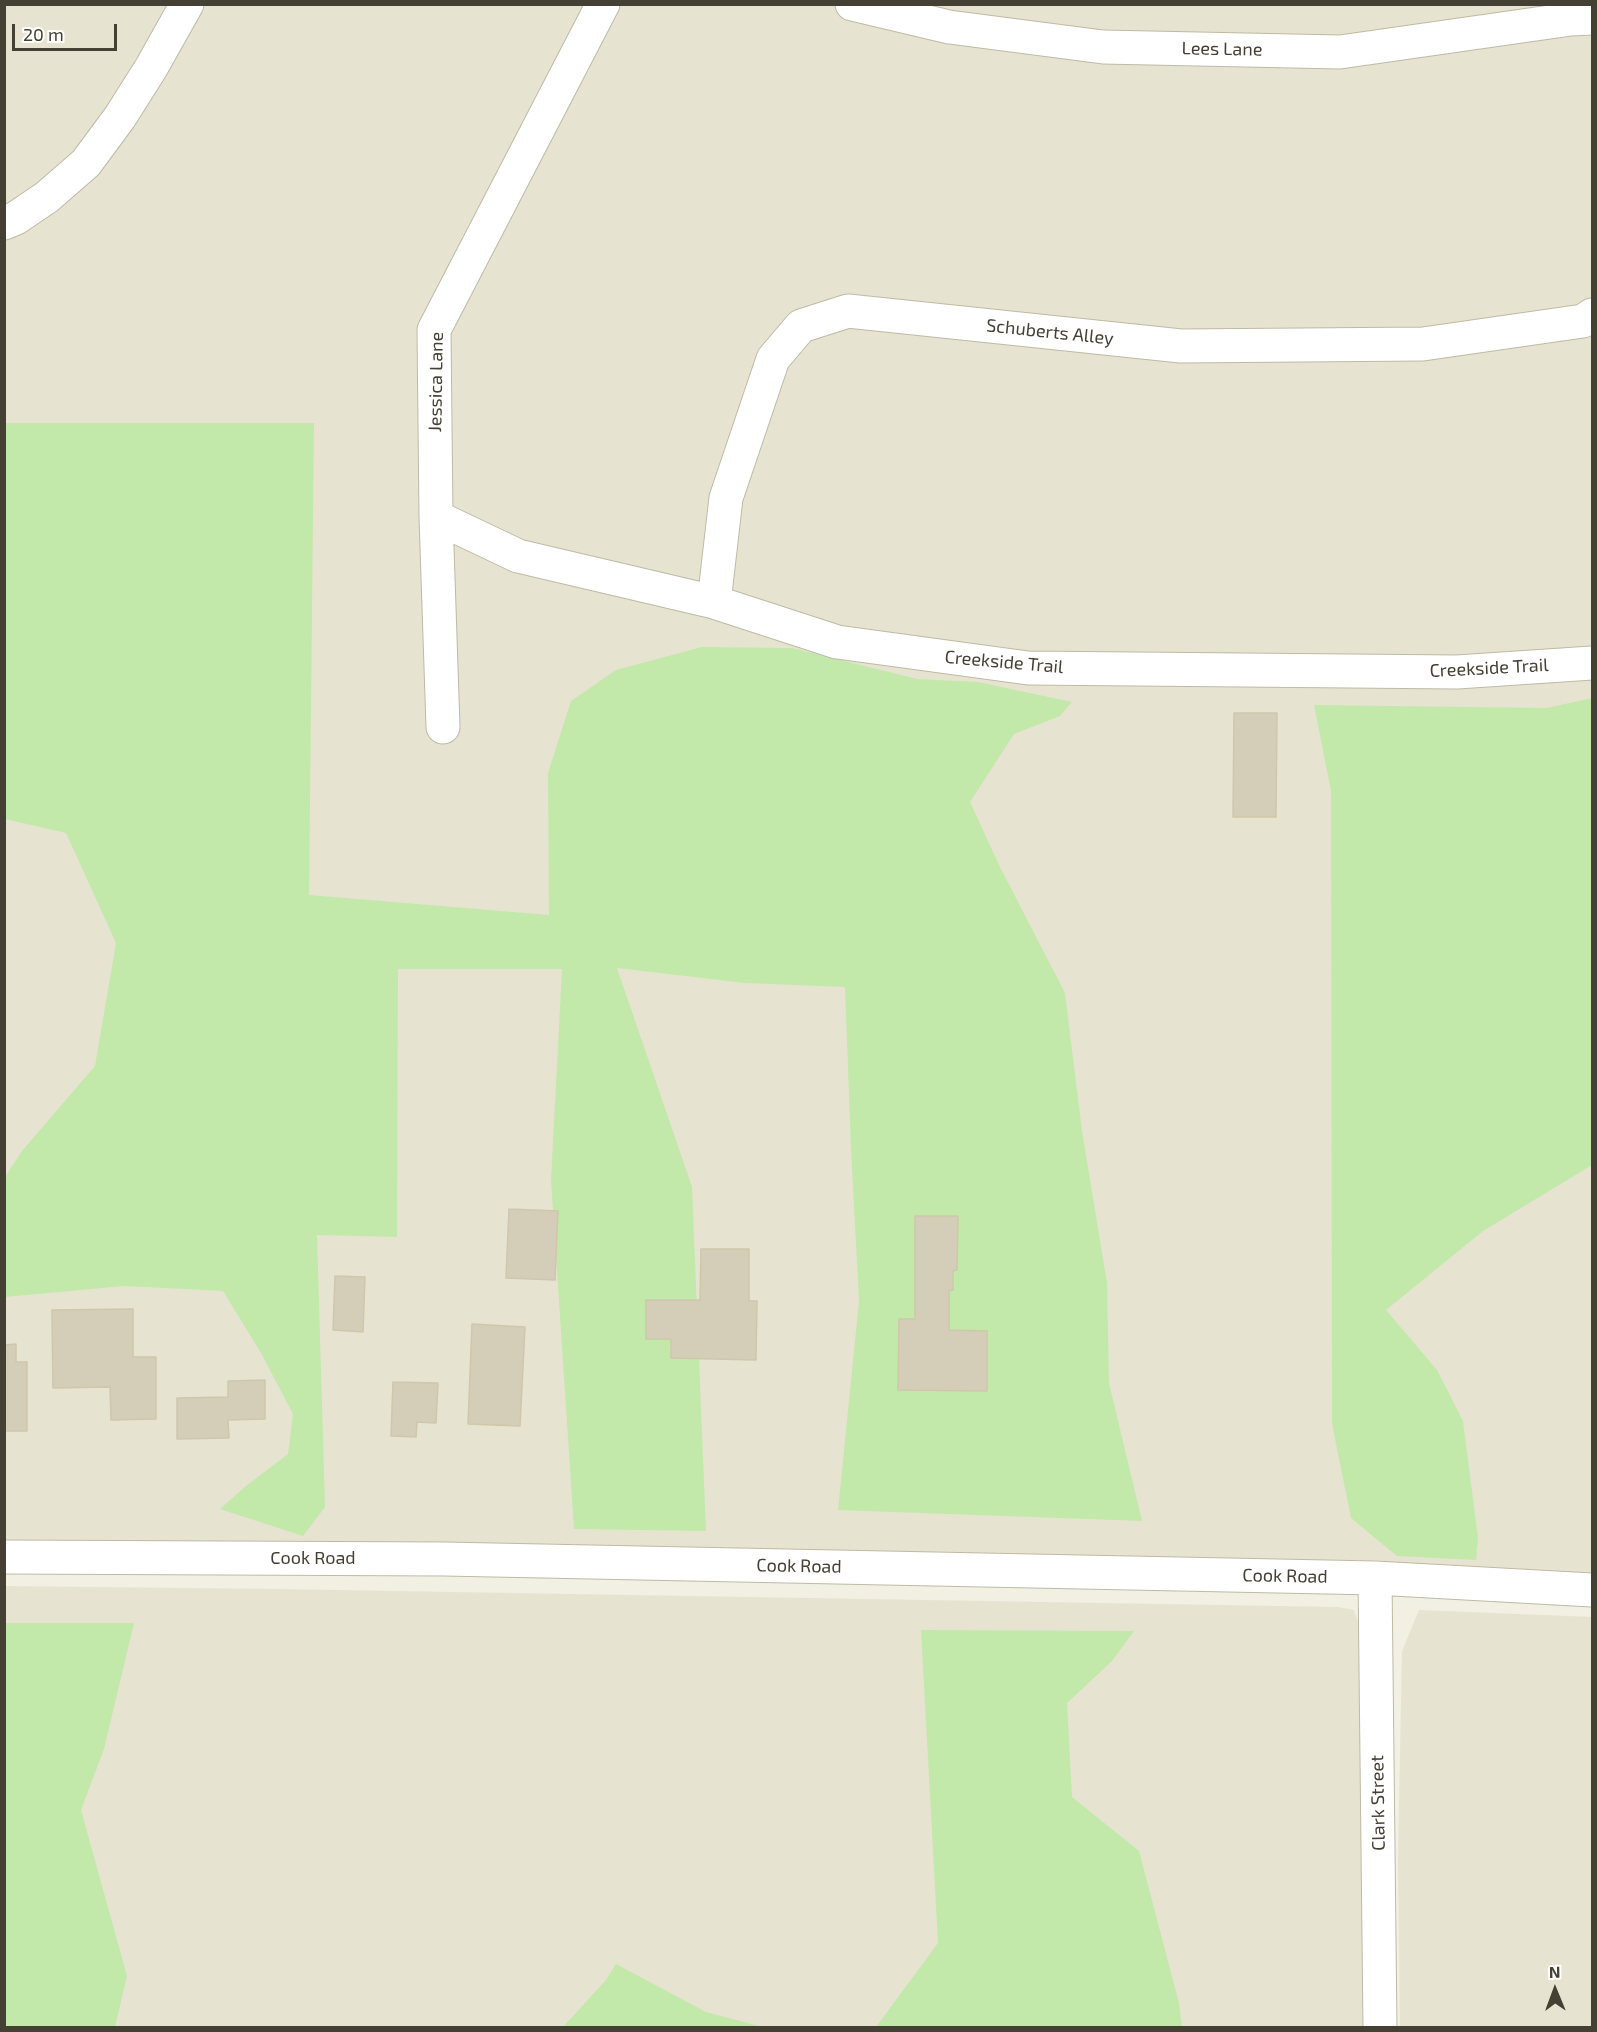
<!DOCTYPE html>
<html>
<head>
<meta charset="utf-8">
<style>
	body { margin:0 }
	#map { position:relative; width:1597px; height:2032px; overflow:hidden; background:#f2f0e3; font-family:"Exo 2",sans-serif }
	canvas { display:block }
	.frame { position:absolute; inset:0; border:6px solid #444033; pointer-events:none }
	.north { position:absolute; left:1525px; top:1960px; width:60px; height:60px; -webkit-text-stroke:4px #fff; paint-order:stroke; rotate:359deg; font-size:16px; font-weight:700; line-height:24px; text-align:center; color:#444033 }
	.north::after { content:''; display:block; margin:auto; width:21px; height:27px; background:#444033; clip-path:polygon(50% 0,100% 100%,50% 72%,0 100%) }
	.scale { position:absolute; left:12px; top:24px; width:105px; height:27px; box-sizing:border-box; border:3px solid #444033; border-top:0; padding-left:8px; font-size:18px; line-height:21px; white-space:nowrap; color:#444033; -webkit-text-stroke:4px #fff; paint-order:stroke }
</style>
</head>
<body>
<div id="map">
<canvas width="1597" height="2032"></canvas>
<div class="frame"></div>
<div class="north">N</div>
<div class="scale">20 m</div>
</div>
<script>
const ctx = document.querySelector('canvas').getContext('2d');
ctx.lineJoin = 'round';
function paint(path, color) { ctx.fillStyle = color; ctx.fill(path, 'evenodd'); }
const poly = rows => new Path2D(rows.map(r => 'M' + r).join(''));
function trace(path, color, width, dash) { ctx.strokeStyle = color; ctx.lineWidth = width; ctx.lineCap = dash ? 'butt' : 'round'; ctx.setLineDash(dash || []); ctx.stroke(path); }
function write(font, color, halo, rows, align = 'center') {
  ctx.font = font + ' "Exo 2",sans-serif'; ctx.lineWidth = 4.5; ctx.setLineDash([]); ctx.textBaseline = 'middle'; ctx.strokeStyle = halo; ctx.fillStyle = color; for (const [text, x, y, turn = 0] of rows) {
    ctx.save(); ctx.translate(x, y); ctx.rotate((+turn || 0) * Math.PI / 180); ctx.textAlign = isNaN(turn) ? turn : align; if (halo) ctx.strokeText(text, 0, 0); ctx.fillText(text, 0, 0); ctx.restore();
  }
}
paint(poly([
	[5,5,1592,5,1592,1578,5,1545],
	[5,1586,277,1589,1338,1607,1354,1610,1369,1653,1367,2027,5,2028],
	[1419,1610,1592,1617,1592,2027,1400,2027,1398,1859,1402,1651]
]), '#e7e3d1');
paint(poly([
	[5,423,314,423,309,895,549,915,548,773,571,701,616,670,702,647,792,648,917,679,978,682,1072,702,1060,716,1014,734,970,802,999,865,1065,993,1082,1131,1107,1283,1109,1383,1142,1521,838,1510,859,1301,851,1149,845,987,745,983,617,968,692,1187,706,1531,574,1529,551,1180,562,969,398,969,397,1237,317,1235,325,1507,303,1536,220,1509,246,1486,288,1454,293,1414,261,1353,223,1291,124,1286,5,1297,5,1177,22,1151,95,1066,116,943,66,833,5,819],
	[1592,698,1592,1165,1483,1231,1386,1310,1437,1370,1463,1421,1478,1538,1476,1560,1397,1556,1351,1518,1332,1424,1331,791,1314,705,1547,708],
	[5,1623,134,1623,104,1749,81,1810,127,1976,115,2027,5,2027],
	[921,1630,1134,1631,1112,1661,1067,1703,1072,1797,1139,1851,1179,2003,1182,2027,876,2027,938,1943],
	[616,1964,706,2012,763,2027,563,2027,606,1980]
]), '#c2e9aa');
const building = poly([
	[1234,713,1277,713,1276,817,1233,817,1234,713],
	[509,1209,558,1211,555,1280,506,1278,509,1209],
	[915,1216,958,1216,957,1270,953,1271,953,1290,949,1291,949,1330,987,1331,987,1391,898,1390,899,1319,915,1319,915,1216],
	[701,1249,749,1249,749,1301,757,1301,756,1360,671,1358,671,1339,646,1339,646,1300,700,1300,701,1249],
	[335,1276,365,1277,363,1332,333,1330,335,1276],
	[133,1309,133,1357,156,1357,156,1419,111,1420,110,1387,53,1388,52,1310,133,1309],
	[472,1324,525,1327,520,1426,468,1424,472,1324],
	[16,1344,16,1362,27,1362,27,1431,4,1431,4,1345,16,1344],
	[265,1380,265,1419,228,1420,229,1438,177,1439,177,1398,228,1397,228,1381,265,1380],
	[393,1382,438,1383,436,1423,417,1422,416,1437,391,1436,393,1382]
]);
paint(building, '#d4ceb8');
trace(building, '#cfc7ab', 1.5);
const minor = poly([
	[852,4,949,27,1103,47,1340,52,1571,19,1592,18],
	[4,223,16,218,47,197,86,163,120,117,151,68,187,4],
	[436,517,518,556,714,602,837,642,1028,668,1457,672,1592,663],
	[714,602,726,498,773,359,801,326,848,311,1181,346,1423,344,1583,321,1592,315],
	[443,727,436,517,434,330,603,4],
	[4,1557,444,1559,1375,1578,1592,1590],
	[1375,1578,1380,2028]
]);
trace(minor, '#bebaa6', 35);
trace(minor, '#fff', 33);
write('18px', '#444033', '#fff', [
	["Lees Lane",1222,49,1],
	["Schuberts Alley",1050,332,6],
	["Jessica Lane",436,382,-89],
	["Creekside Trail",1004,662,5],
	["Creekside Trail",1489,668,-3],
	["Cook Road",313,1558],
	["Cook Road",799,1566,1],
	["Cook Road",1285,1576,1],
	["Clark Street",1378,1803,-91]
]);
</script>
</body>
</html>
